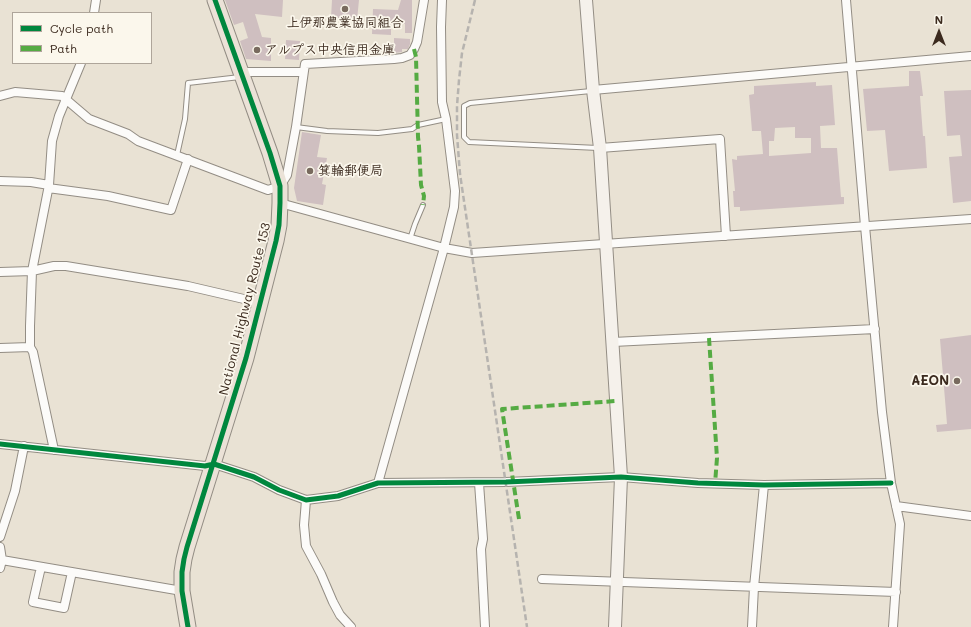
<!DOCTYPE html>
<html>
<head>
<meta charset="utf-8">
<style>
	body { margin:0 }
	#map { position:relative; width:971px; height:627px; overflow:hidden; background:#e9e2d4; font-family:Mali,sans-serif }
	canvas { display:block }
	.legend { position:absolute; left:12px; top:12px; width:140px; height:52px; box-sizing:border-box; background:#fbf7ec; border:1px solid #aea59a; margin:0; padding:5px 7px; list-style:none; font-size:12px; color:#3b2a1e }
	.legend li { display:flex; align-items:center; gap:8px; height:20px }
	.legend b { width:20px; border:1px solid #aea59a }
	.north { position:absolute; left:919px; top:12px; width:40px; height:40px; -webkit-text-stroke:3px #fbf7ec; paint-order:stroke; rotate:0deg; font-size:11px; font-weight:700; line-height:16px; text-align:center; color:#3b2a1e }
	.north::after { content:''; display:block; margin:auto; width:14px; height:18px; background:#3b2a1e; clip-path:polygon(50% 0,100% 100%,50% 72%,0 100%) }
</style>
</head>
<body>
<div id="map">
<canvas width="971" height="627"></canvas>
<ul class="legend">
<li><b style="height:5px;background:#00873e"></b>Cycle path</li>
<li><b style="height:5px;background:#55ab43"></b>Path</li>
</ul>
<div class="north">N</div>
</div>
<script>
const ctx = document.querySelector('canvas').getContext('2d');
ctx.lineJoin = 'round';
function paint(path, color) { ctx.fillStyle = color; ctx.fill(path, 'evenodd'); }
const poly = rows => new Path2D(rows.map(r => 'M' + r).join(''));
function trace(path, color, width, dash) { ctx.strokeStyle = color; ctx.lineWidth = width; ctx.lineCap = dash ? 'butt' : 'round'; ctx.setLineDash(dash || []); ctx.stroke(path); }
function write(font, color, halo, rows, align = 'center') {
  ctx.font = font + ' Mali,"Klee One",sans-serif'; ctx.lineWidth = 3.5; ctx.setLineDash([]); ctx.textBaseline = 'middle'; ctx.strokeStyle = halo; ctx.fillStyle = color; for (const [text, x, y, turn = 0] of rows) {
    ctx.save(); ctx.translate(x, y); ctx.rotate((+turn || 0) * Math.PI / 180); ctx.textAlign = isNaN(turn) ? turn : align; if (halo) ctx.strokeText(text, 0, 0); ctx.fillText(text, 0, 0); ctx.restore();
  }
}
paint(poly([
	[225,0,283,0,282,17,255,14,262,37,271,38,271,61,246,59,240,41,248,38,243,22,234,25],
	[332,0,359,0,357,20,331,18],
	[401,0,412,0,412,33,405,33,405,24,391,24,391,35,372,34,373,9,398,10],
	[394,38,410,39,410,44,408,49,402,49,402,52,394,53],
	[286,40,300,41,299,60,285,59],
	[909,71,920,71,923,96,920,96,923,136,925,136,927,168,889,171,885,130,867,131,863,89,909,86],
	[816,82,816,86,832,85,835,125,820,126,821,148,837,148,841,197,844,197,844,204,740,211,740,207,734,207,733,191,735,191,732,159,737,160,737,156,763,154,761,131,752,131,749,95,754,94,754,86],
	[795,127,795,138,811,138,811,153,769,156,769,141,774,141,775,128],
	[971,90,971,201,953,203,949,157,962,156,960,135,947,136,944,91],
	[302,132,321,135,317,157,327,158,322,184,326,185,323,205,297,201,294,188],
	[971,335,971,429,937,432,936,425,947,424,940,339]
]), '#cfbfc0');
const lane = poly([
	[591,91,470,103,464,106,464,137,469,142,598,148],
	[296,127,327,131,378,133,412,129,418,125,446,119],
	[177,155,185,119,188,83,240,77],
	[410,239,415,224,423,205]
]);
const street = poly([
	[846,0,865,226,882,412,891,483,900,524,893,627],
	[94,13,96,0],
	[240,72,303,72],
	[593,90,971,56],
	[0,96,15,92,62,96,89,119,128,134,138,141,268,190,280,186,287,175,296,127,305,64,394,59,402,58,410,55,414,49,417,42,424,0],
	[600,148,720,139,726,236],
	[0,181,31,182,49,185],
	[48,188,108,196,171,210,188,159],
	[280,203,444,248,472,253,971,219],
	[0,272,32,271,54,266,66,266,188,286,261,303],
	[613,342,875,329],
	[0,348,30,347],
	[0,444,205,466,214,464,254,477,279,490,306,500,338,496,378,483,506,482,621,477,698,483,764,485,891,483],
	[54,450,33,352,30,347,30,326,32,271,49,185,52,141,59,116,81,63],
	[378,483,444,248,454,207,455,191,446,119,442,102,441,27,442,0],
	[479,483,483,539,481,549,485,627],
	[306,500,304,525,306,546,321,574,333,602,340,615,351,627],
	[896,506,971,516],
	[0,537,15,491,24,446],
	[0,547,2,560,0,568],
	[2,560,182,591],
	[41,567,33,602,64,608,72,572],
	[542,579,896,592],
	[752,627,754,587,764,485]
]);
const secondary = poly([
	[586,0,593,90,600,148,621,477,615,627]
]);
const highway = poly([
	[188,627,182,591,182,572,184,559,187,547,246,358,276,241,279,225,280,203,280,186,270,153,215,0]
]);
trace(lane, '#938d84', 6);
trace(street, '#938d84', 10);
trace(secondary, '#938d84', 14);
trace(highway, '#938d84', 17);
trace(lane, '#fcfbf9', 4);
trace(street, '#fcfbf9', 8);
trace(secondary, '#f5f1eb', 12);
trace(highway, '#ebe2d7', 15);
trace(poly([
	[475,0,462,53,459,80,457,106,457,135,460,174,527,627]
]), '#b6b3af', 2.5, [6, 3]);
trace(poly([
	[414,49,416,57,418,137,419,146,421,185,424,196,423,205],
	[709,338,717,458,715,484],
	[519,519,502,409,616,401]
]), '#55ab43', 4, [8, 4]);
trace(poly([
	[0,444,205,466,214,464,254,477,279,490,306,500,338,496,378,483,506,482,621,477,698,483,764,485,891,483],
	[188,627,182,591,182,572,184,559,187,547,246,358,276,241,279,225,280,203,280,186,270,153,215,0]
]), '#00873e', 5);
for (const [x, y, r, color] of [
	[345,9,4,"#786a5e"],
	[257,50,4,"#786a5e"],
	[310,171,4,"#786a5e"],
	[957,381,4,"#786a5e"]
]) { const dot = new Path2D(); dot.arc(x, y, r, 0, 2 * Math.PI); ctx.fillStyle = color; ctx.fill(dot); trace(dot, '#fbf7ec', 1.5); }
write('bold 13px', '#3b2a1e', '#fbf7ec', [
	["上伊那農業協同組合",345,23,"center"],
	["アルプス中央信用金庫",265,50],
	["箕輪郵便局",318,171],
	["AEON",949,381,"right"]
], 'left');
write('13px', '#3b2a1e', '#fbf7ec', [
	["National Highway Route 153",245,309,-76]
]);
</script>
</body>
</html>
